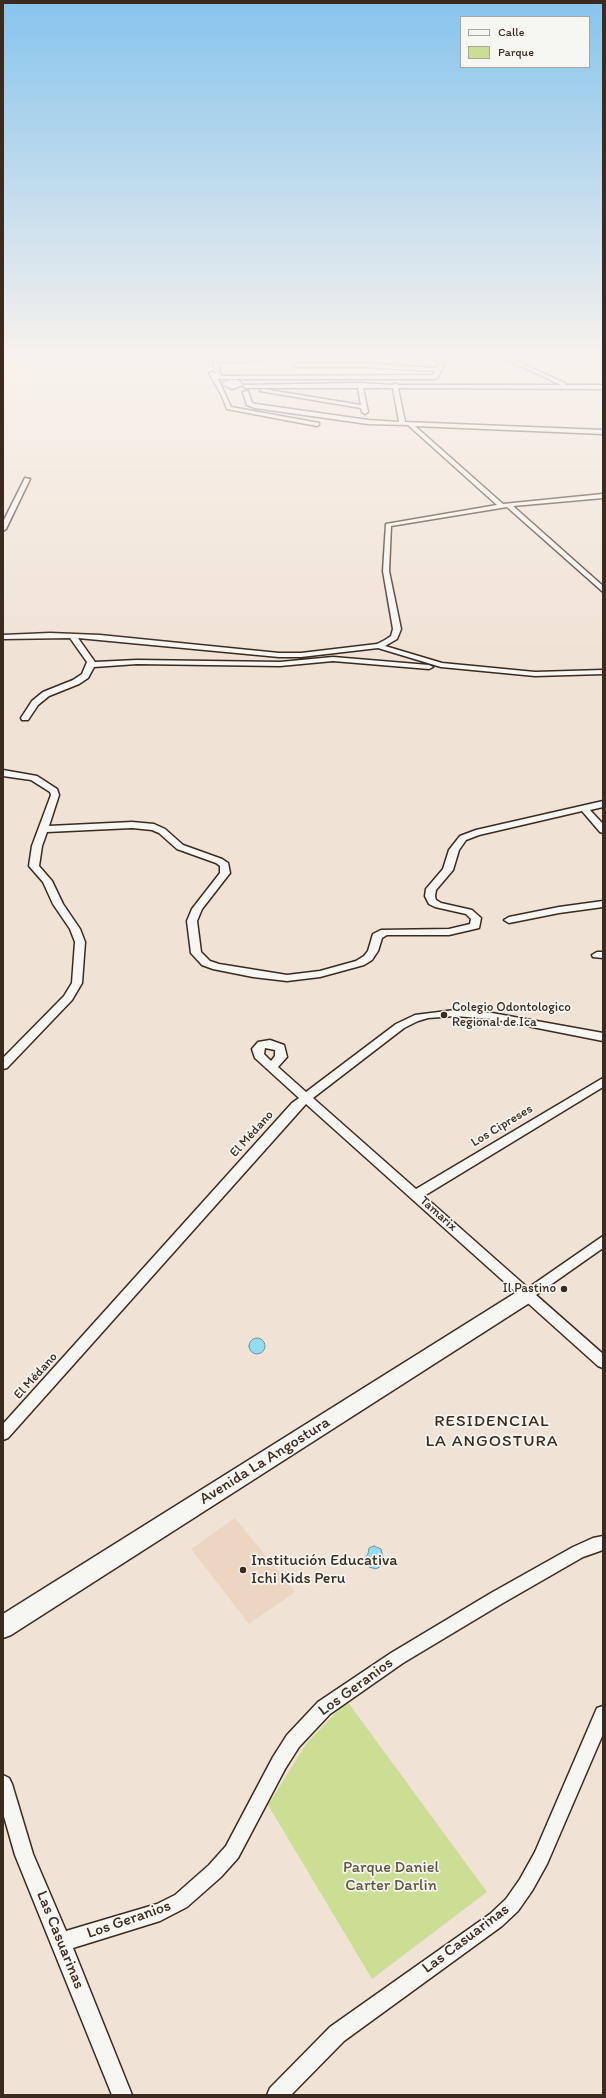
<!DOCTYPE html>
<html>
<head>
<meta charset="utf-8">
<style>
	body { margin:0 }
	#map { position:relative; width:606px; height:2098px; overflow:hidden; background:#f0e3d6; font-family:Itim,sans-serif }
	canvas { display:block }
	.frame { position:absolute; inset:0; border:4px solid #3b2a1e; pointer-events:none }
	.legend { position:absolute; left:460px; top:16px; width:130px; height:52px; box-sizing:border-box; background:#f6f6f2; border:1px solid #aba49d; margin:0; padding:5px 7px; list-style:none; font-size:12px; color:#3b2a1e }
	.legend li { display:flex; align-items:center; gap:8px; height:20px }
	.legend b { width:20px; border:1px solid #aba49d }
</style>
</head>
<body>
<div id="map">
<canvas width="606" height="2098"></canvas>
<div class="frame"></div>
<ul class="legend">
<li><b style="height:5px;background:#f6f6f2"></b>Calle</li>
<li><b style="height:11px;background:#ccde93"></b>Parque</li>
</ul>
</div>
<script>
const ctx = document.querySelector('canvas').getContext('2d');
ctx.lineJoin = 'round';
function paint(path, color) { ctx.fillStyle = color; ctx.fill(path, 'evenodd'); }
const poly = rows => new Path2D(rows.map(r => 'M' + r).join(''));
function trace(path, color, width, dash) { ctx.strokeStyle = color; ctx.lineWidth = width; ctx.lineCap = dash ? 'butt' : 'round'; ctx.setLineDash(dash || []); ctx.stroke(path); }
function write(font, color, halo, rows, align = 'center') {
  ctx.font = font + ' Itim,sans-serif'; ctx.lineWidth = 3.5; ctx.setLineDash([]); ctx.textBaseline = 'middle'; ctx.strokeStyle = halo; ctx.fillStyle = color; for (const [text, x, y, turn = 0] of rows) {
    ctx.save(); ctx.translate(x, y); ctx.rotate((+turn || 0) * Math.PI / 180); ctx.textAlign = isNaN(turn) ? turn : align; if (halo) ctx.strokeText(text, 0, 0); ctx.fillText(text, 0, 0); ctx.restore();
  }
}
paint(poly([
	[235,1518,295,1592,249,1624,191,1549]
]), '#ecd6c2');
paint(poly([
	[347,1701,487,1892,372,1979,268,1805,306,1744]
]), '#ccde93');
const water = poly([
	'249 1346a8 8 0 1 1 16 0a8 8 0 1 1-16 0Z',
	[374,1546,381,1549,384,1561,383,1565,376,1569,369,1567,365,1558,368,1554,369,1548,374,1546]
]);
paint(water, '#93dcf4');
trace(water, '#70959e', 1);
const street = poly([
	[212,359,264,359,261,361,218,362,221,376,433,375,435,371,363,367,297,367,294,365,297,363,363,363,436,368,440,361,431,359,446,360,438,377,435,379,218,379,231,407,319,423,319,425,317,426,227,409,222,396,209,373,214,372,216,375,212,359],
	[505,359,512,359,565,383,565,385,603,385,603,389,398,388,405,422,603,430,603,434,415,426,503,504,603,494,603,498,513,506,603,586,603,592,507,507,391,526,389,571,401,629,397,639,385,646,442,663,535,672,603,670,603,674,535,676,441,667,378,648,301,657,279,657,78,638,95,662,137,660,280,662,333,657,429,665,433,667,429,669,333,661,280,666,137,664,94,667,88,678,79,684,49,696,38,705,28,720,22,720,21,718,32,701,43,692,73,680,82,674,87,662,70,638,3,639,3,635,50,633,100,635,279,653,301,653,377,644,385,640,391,636,393,629,383,571,386,524,497,505,408,425,368,424,255,408,247,405,243,392,248,391,252,403,256,404,368,420,399,422,393,388,363,388,368,412,365,414,362,412,361,408,260,391,263,389,361,405,358,388,245,388,243,385,232,389,222,384,230,380,238,380,243,385,360,383,392,385,395,383,398,385,561,385,505,359],
	[25,478,30,479,6,529,3,531,3,522,25,478],
	[3,770,37,776,57,789,59,795,49,826,132,822,154,824,165,829,183,845,222,859,228,863,230,873,202,909,197,921,201,952,210,961,219,964,287,975,320,971,356,961,364,956,368,951,373,934,381,930,449,929,470,924,471,919,466,914,435,907,429,904,425,896,426,889,443,869,449,850,460,836,476,830,603,801,603,807,590,810,603,824,603,833,600,832,582,811,479,835,466,840,459,850,453,870,436,890,435,896,436,900,441,903,472,910,481,918,479,928,449,935,387,935,382,938,378,951,372,960,364,965,320,977,287,981,253,977,213,969,202,965,191,953,187,921,192,909,220,873,220,866,216,863,177,849,159,833,152,830,132,828,47,832,42,846,39,866,52,881,63,904,80,929,85,942,82,983,72,1000,7,1068,3,1069,3,1058,64,996,72,983,75,942,70,929,53,904,43,882,29,866,32,846,51,795,50,792,31,780,3,776,3,770],
	[603,901,603,907,559,913,509,923,504,920,509,917,559,907,603,901],
	[597,952,603,952,603,958,593,957,592,955,597,952],
	[455,1010,492,1013,603,1033,603,1041,492,1019,455,1016,428,1018,418,1021,404,1028,313,1098,416,1189,603,1078,603,1087,424,1196,528,1288,603,1236,603,1248,536,1295,603,1354,603,1368,598,1366,306,1104,8,1438,3,1440,3,1424,292,1103,299,1098,255,1058,252,1049,258,1042,270,1040,284,1045,287,1057,278,1067,306,1092,396,1024,415,1015,455,1010],
	[265,1048,275,1050,275,1056,271,1061,264,1054,265,1048],
	[603,1536,603,1550,583,1557,503,1603,403,1663,330,1714,299,1747,285,1769,238,1858,221,1877,187,1907,160,1921,73,1948,132,2095,112,2095,15,1855,3,1813,3,1775,9,1778,12,1784,33,1854,66,1931,157,1904,175,1895,209,1865,226,1846,273,1757,287,1735,318,1702,391,1653,491,1593,573,1547,593,1538,603,1536],
	[603,1706,603,1734,547,1864,532,1891,518,1911,502,1926,344,2041,291,2095,267,2095,270,2088,330,2027,490,1914,506,1899,520,1879,535,1852,597,1708,603,1706]
]);
const secondary = poly([
	[527,1288,534,1290,536,1295,534,1300,11,1635,3,1638,3,1614,520,1290,527,1288]
]);
trace(street, '#3b2a1e', 3);
trace(secondary, '#3b2a1e', 3);
paint(street, '#f6f6f2');
paint(secondary, '#f6f6f2');
const sky = ctx.createLinearGradient(0, 0, 0, 652);
sky.addColorStop(0, '#86c4ed');
sky.addColorStop(0.55, '#f8f2ed');
sky.addColorStop(1, '#f8f2ed00');
ctx.fillStyle = sky;
ctx.fillRect(0, 0, 606, 652);
for (const [x, y, r, color] of [
	[444,1015,4,"#3b2a1e"],
	[564,1289,4,"#3b2a1e"],
	[243,1570,4,"#3b2a1e"]
]) { const dot = new Path2D(); dot.arc(x, y, r, 0, 2 * Math.PI); ctx.fillStyle = color; ctx.fill(dot); trace(dot, '#f6f6f2', 1.5); }
write('13px', '#3b2a1e', '#f6f6f2', [
	["Colegio Odontologico",452,1008],
	["Regional de Ica",452,1023],
	["Il Pastino",556,1289,"right"]
], 'left');
write('13px', '#3b2a1e', '#f6f6f2', [
	["Los Cipreses",502,1126,-31],
	["El Médano",252,1134,-48],
	["Tamarix",438,1214,42],
	["El Médano",36,1376,-48]
]);
write('16px', '#3b2a1e', '#f6f6f2', [
	["Avenida La Angostura",265,1461,-32],
	["Los Geranios",356,1687,-36],
	["Los Geranios",129,1920,-19],
	["Las Casuarinas",466,1939,-37],
	["Las Casuarinas",60,1940,68]
]);
write('16px', '#3b2a1e', '#f6f6f2', [
	["Institución Educativa",251,1561],
	["Ichi Kids Peru",251,1579]
], 'left');
write('16px', '#5f573b', '#f6f6f2', [
	["Parque Daniel",391,1868],
	["Carter Darlin",391,1886]
]);
ctx.letterSpacing = '1px';
write('17px', '#3b2a1e', '#f6f6f2', [
	["RESIDENCIAL",492,1422],
	["LA ANGOSTURA",492,1442]
]);
ctx.letterSpacing = '0px';
</script>
</body>
</html>
